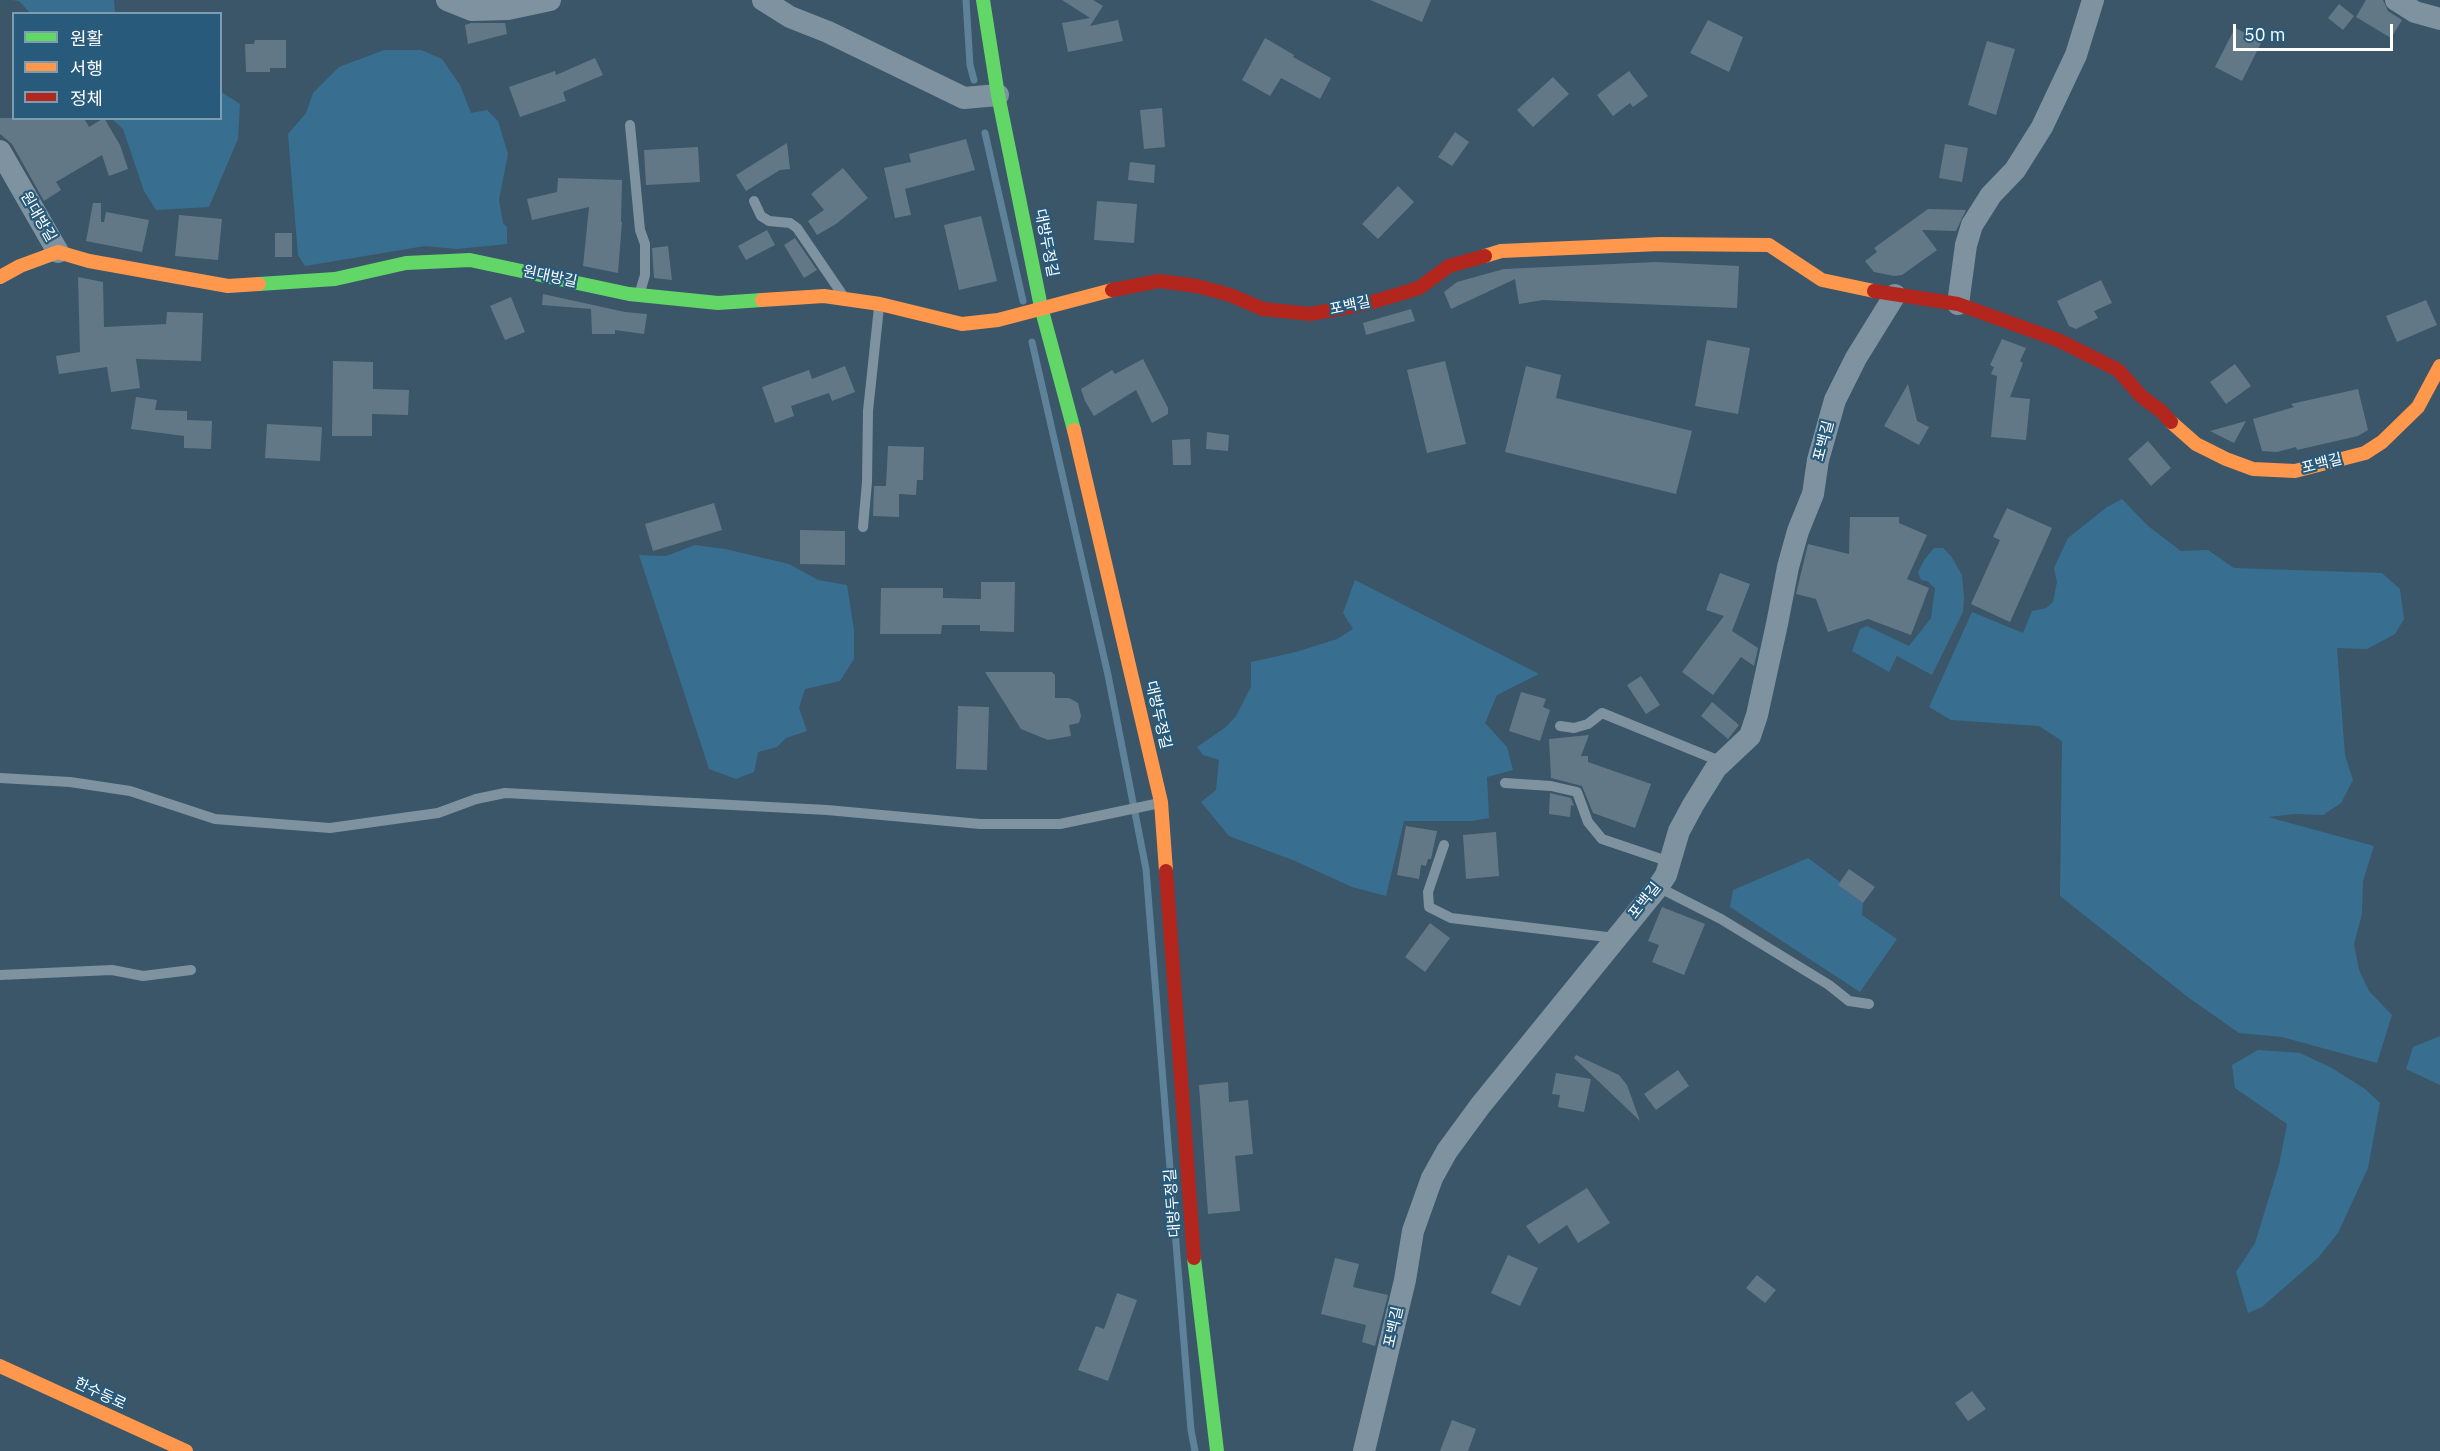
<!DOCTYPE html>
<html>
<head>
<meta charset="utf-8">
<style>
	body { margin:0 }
	#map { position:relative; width:2440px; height:1451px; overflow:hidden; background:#3a5668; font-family:"IBM Plex Sans","Noto Sans KR",sans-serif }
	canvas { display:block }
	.legend { position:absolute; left:12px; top:12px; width:210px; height:108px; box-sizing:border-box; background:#275a7b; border:2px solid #7d9cb0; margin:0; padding:8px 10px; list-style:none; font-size:18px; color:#fff }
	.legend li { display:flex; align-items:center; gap:12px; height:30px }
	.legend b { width:30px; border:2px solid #7d9cb0 }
	.scale { position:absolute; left:2233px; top:24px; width:160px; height:27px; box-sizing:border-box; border:3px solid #fff; border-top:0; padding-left:8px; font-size:18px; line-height:21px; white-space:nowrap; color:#fff; -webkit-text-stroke:4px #275a7b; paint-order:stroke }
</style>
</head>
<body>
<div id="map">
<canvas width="2440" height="1451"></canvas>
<ul class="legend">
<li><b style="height:8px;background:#63d668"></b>원활</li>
<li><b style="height:8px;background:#ff974d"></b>서행</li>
<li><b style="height:8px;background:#b3261e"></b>정체</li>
</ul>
<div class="scale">50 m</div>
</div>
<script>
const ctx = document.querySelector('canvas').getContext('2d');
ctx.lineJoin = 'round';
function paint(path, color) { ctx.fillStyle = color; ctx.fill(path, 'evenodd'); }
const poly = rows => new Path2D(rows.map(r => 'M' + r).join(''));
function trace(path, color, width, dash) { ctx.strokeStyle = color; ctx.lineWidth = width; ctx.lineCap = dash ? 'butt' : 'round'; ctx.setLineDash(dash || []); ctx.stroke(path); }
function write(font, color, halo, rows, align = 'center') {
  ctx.font = font + ' "IBM Plex Sans","Noto Sans KR",sans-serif'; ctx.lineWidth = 4.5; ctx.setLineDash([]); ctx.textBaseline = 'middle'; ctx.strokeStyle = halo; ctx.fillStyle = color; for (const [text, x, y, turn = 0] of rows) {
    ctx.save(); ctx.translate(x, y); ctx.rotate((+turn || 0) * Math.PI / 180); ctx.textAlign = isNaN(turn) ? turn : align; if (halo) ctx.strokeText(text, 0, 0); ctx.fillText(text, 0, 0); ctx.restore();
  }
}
paint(poly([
	[11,0,114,0,115,13,30,13,19,1],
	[384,50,421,50,442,59,460,85,471,113,487,110,498,121,508,154,499,200,503,223,507,227,507,244,457,249,425,246,305,266,298,255,288,134,306,113,313,93,339,67],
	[221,92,240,104,238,139,209,207,156,210,144,191,123,129,112,119,220,118],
	[2122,499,2148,526,2181,551,2208,550,2234,568,2382,573,2400,589,2404,619,2395,634,2367,649,2337,648,2345,755,2353,780,2341,803,2323,815,2294,814,2268,817,2374,846,2363,881,2362,914,2354,944,2359,970,2369,991,2392,1015,2377,1063,2282,1037,2239,1033,2189,998,2060,896,2062,741,2039,726,1951,720,1929,707,1972,612,2023,633,2032,611,2046,608,2053,602,2057,582,2054,568,2068,538,2107,507],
	[695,545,725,549,789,564,818,580,847,585,854,630,854,659,840,681,805,689,799,708,807,731,786,738,777,747,758,752,754,772,736,779,709,769,639,555,666,556],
	[1934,548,1943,548,1951,556,1962,575,1964,598,1963,612,1932,675,1897,656,1889,672,1852,651,1860,629,1867,626,1909,646,1931,618,1935,588,1927,581,1921,580,1918,572,1925,559],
	[1355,580,1539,674,1497,695,1485,723,1507,747,1513,770,1487,777,1489,818,1472,821,1404,821,1386,896,1352,887,1295,861,1229,836,1201,802,1216,790,1219,760,1203,755,1197,747,1226,727,1236,716,1251,687,1251,662,1296,652,1337,639,1353,629,1343,613],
	[1808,858,1840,882,1838,885,1863,903,1862,915,1897,939,1860,992,1730,907,1733,890],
	[2440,1036,2440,1085,2406,1069,2413,1047],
	[2258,1050,2300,1053,2332,1068,2365,1089,2380,1103,2368,1168,2338,1233,2318,1258,2262,1307,2248,1313,2236,1272,2255,1243,2279,1165,2287,1124,2235,1088,2232,1065]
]), '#386f90');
trace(poly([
	[966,0,970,65,974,80],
	[985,133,1023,301],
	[1032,342,1108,675,1146,869,1191,1430,1195,1451]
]), '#5e8299', 7);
paint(poly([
	[1062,0,1093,0,1103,6,1090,26,1118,20,1123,41,1068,52,1062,23,1090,18],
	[1370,0,1431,0,1422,22],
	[2366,0,2383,0,2388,11,2402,20,2391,38,2356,17],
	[2339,4,2354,16,2343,30,2328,18],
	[1708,20,1743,37,1729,72,1690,53],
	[471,23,505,23,507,34,468,44,465,25],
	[2235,28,2262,41,2242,81,2215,67],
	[1265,38,1294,55,1293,57,1331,78,1320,99,1281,78,1270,96,1242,80],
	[255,40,286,40,286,68,270,68,270,72,246,72,245,44,254,44],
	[1987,41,2015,49,1996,115,1968,105],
	[595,58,603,75,563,92,566,101,520,117,509,87,555,71,556,75],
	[1629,71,1648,96,1633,107,1630,103,1613,116,1597,95],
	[1553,77,1569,94,1533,127,1517,110],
	[1162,108,1165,147,1144,149,1140,110],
	[0,118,84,118,89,127,104,118,120,145,128,169,109,176,102,155,56,182,61,190,44,201,12,144,0,134],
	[1455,132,1469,142,1452,166,1438,157],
	[966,139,975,170,905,189,911,215,895,218,884,168,911,162,909,154],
	[787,143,790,169,780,170,746,191,736,175],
	[1945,144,1968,148,1962,182,1939,178],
	[698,147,700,182,646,185,644,150],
	[1130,162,1155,165,1154,183,1128,180],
	[843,168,868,198,836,224,817,235,808,221,824,210,811,194],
	[558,178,622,180,621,222,622,222,618,273,583,266,589,207,532,220,527,199,557,192],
	[1398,186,1414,202,1378,239,1362,224],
	[1097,201,1137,204,1134,243,1094,240],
	[93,203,101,203,101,222,104,222,106,212,149,220,142,252,86,241],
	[1928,209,1966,210,1956,231,1922,230,1937,250,1902,275,1894,276,1874,272,1865,261,1877,252,1874,248],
	[179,215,222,219,218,260,175,256],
	[981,216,997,281,959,290,944,225],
	[767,230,775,245,746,260,738,246],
	[275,233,292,233,292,257,275,257],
	[795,238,817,270,804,278,784,245],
	[668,246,672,280,654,278,652,248],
	[1656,262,1739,266,1737,308,1543,300,1519,304,1515,279,1451,309,1444,292,1457,282,1504,269],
	[78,277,103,282,104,327,166,324,167,312,203,313,201,361,136,359,140,388,111,392,107,367,59,374,56,356,80,352],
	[2101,280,2112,303,2094,311,2098,318,2076,329,2069,326,2057,301],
	[543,294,625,312,647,314,644,334,615,330,615,334,592,334,591,309,542,305],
	[511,297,525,332,505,340,490,306],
	[2426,300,2437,325,2397,342,2386,316],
	[1411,309,1415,321,1366,335,1363,323],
	[2002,339,2026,348,2020,361,2023,363,2010,397,2030,399,2026,440,1991,437,1997,376,1991,374,1994,367,1990,365],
	[1707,340,1750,348,1738,414,1695,406],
	[1143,359,1168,408,1168,414,1152,423,1136,390,1094,416,1085,401,1081,389,1112,370,1115,374],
	[333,361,373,362,373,389,409,390,408,415,372,414,372,436,332,436],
	[1445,361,1466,444,1427,453,1407,370],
	[2235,364,2251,386,2226,404,2210,382],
	[845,366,855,392,832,401,829,393,791,406,794,416,775,423,762,387,809,370,812,379],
	[1526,366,1561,375,1556,398,1692,431,1676,494,1505,452],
	[1908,384,1917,421,1929,427,1919,445,1884,426],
	[2358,389,2368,430,2358,436,2297,450,2296,447,2277,452,2262,451,2253,419,2294,407,2291,404],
	[136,397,157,400,155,410,187,411,187,420,212,421,211,449,184,448,184,436,131,429],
	[2246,421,2234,443,2210,431],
	[267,424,322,427,320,461,265,458],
	[1207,432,1229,435,1228,451,1206,449],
	[1190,439,1191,465,1173,465,1172,440],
	[2148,441,2171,468,2151,486,2128,459],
	[888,446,924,447,923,480,917,480,916,495,899,494,899,517,873,516,874,486,886,486],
	[714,503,722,530,653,551,645,524],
	[2007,508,2052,528,2010,622,1971,604,2000,540,1993,537],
	[1850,517,1899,517,1899,523,1927,535,1907,579,1929,588,1911,635,1868,619,1828,632,1816,599,1796,594,1808,544,1849,554],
	[800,530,845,531,845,565,800,564],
	[1720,573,1750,584,1732,631,1758,648,1754,666,1741,657,1713,695,1682,672,1724,616,1706,610],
	[981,582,1015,582,1014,632,980,631,980,625,942,625,941,634,880,634,881,588,943,588,943,598,981,599],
	[985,672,1052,672,1055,675,1055,698,1069,698,1078,703,1081,716,1079,723,1069,725,1071,736,1048,740,1021,729],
	[1641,676,1660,705,1646,714,1627,685],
	[1521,692,1546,699,1543,707,1550,710,1540,741,1509,731],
	[1712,702,1739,725,1728,739,1701,716],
	[958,706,989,707,987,770,956,769],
	[1589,735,1581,756,1588,756,1588,762,1651,784,1635,828,1593,813,1582,786,1551,778,1549,739],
	[1550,793,1571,798,1574,806,1571,805,1570,817,1549,814],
	[1406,826,1437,831,1431,859,1428,859,1426,866,1421,865,1419,879,1397,875],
	[1496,832,1499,876,1466,879,1463,835],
	[1849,869,1875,887,1863,903,1838,885],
	[1662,907,1705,924,1684,975,1652,962,1659,945,1648,941],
	[1430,923,1450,938,1425,972,1405,957],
	[1576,1055,1619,1075,1627,1085,1640,1121,1574,1058],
	[1678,1070,1689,1086,1656,1110,1644,1094],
	[1556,1073,1591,1079,1584,1112,1558,1107,1560,1095,1552,1094],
	[1228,1082,1229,1102,1248,1100,1253,1154,1235,1156,1240,1211,1208,1214,1199,1085],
	[1587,1188,1610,1223,1578,1243,1567,1225,1539,1244,1526,1226],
	[1508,1255,1538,1268,1520,1306,1491,1293],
	[1335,1258,1359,1264,1353,1287,1388,1295,1375,1346,1362,1342,1366,1325,1321,1314],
	[1757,1275,1776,1290,1765,1303,1746,1288],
	[1117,1293,1137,1300,1108,1381,1078,1370,1096,1326,1104,1329],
	[1972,1391,1986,1409,1968,1421,1955,1403],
	[1452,1420,1476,1429,1468,1451,1440,1451]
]), '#637886');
trace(poly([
	[630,125,640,230,645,244,645,275,640,292],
	[754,201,761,216,769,221,790,223,797,228,842,294],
	[863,527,867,482,868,411,879,307],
	[1560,726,1574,728,1588,724,1602,713,1722,762],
	[0,778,70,782,130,791,215,819,330,828,438,813,476,799,505,793,827,810,980,824,1060,824,1160,803],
	[1505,783,1551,786,1577,792,1588,822,1602,839,1670,862],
	[1444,845,1428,892,1429,907,1451,918,1615,938],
	[1658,887,1721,919,1829,985,1849,1001,1869,1004],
	[0,975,112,970,143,976,191,970]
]), '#7f929f', 10);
trace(poly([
	[447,0,472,10,508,9,550,0],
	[763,0,790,17,828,32,964,98,998,95],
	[2396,0,2415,12,2440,19],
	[0,151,58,252],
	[1958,304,1966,245,1972,225,1991,195,2015,170,2042,127,2076,55,2093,0],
	[1364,1451,1405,1280,1413,1231,1432,1178,1447,1151,1480,1106,1658,887,1666,875,1679,831,1693,805,1716,768,1750,736,1757,715,1777,624,1788,567,1798,531,1813,494,1818,460,1835,400,1856,358,1895,295]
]), '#7f929f', 22);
trace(poly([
	[983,0,998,95,1041,307,1074,430],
	[259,284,335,279,406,263,470,260,629,294,718,303,762,300],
	[1194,1258,1217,1451]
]), '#63d668', 14);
trace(poly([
	[1485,256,1501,251,1660,244,1769,245,1822,280,1874,291],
	[0,277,20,266,58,252,89,261,228,286,259,284],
	[762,300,824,296,880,304,962,324,998,320,1112,290],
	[2171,422,2196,444,2226,459,2253,469,2295,471,2365,453,2382,442,2418,407,2440,366],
	[1074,430,1161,802,1166,871],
	[0,1366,186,1451]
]), '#ff974d', 14);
trace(poly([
	[1112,290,1159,281,1197,286,1230,295,1263,309,1310,314,1366,304,1419,288,1449,266,1485,256],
	[1874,291,1958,304,2058,340,2118,370,2142,397,2161,411,2171,422],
	[1166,871,1194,1258]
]), '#b3261e', 14);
write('15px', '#fff', '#275a7b', [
	["원대방길",38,217,60],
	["대방두정길",1046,243,79],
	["원대방길",550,277,12],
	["포백길",1350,306,-12],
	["포백길",1824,441,-75],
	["포백길",2322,464,-14],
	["대방두정길",1158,715,77],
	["포백길",1645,901,-51],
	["대방두정길",1173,1203,-94],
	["포백길",1394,1327,-77],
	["한수동로",100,1394,25]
]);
</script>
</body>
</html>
